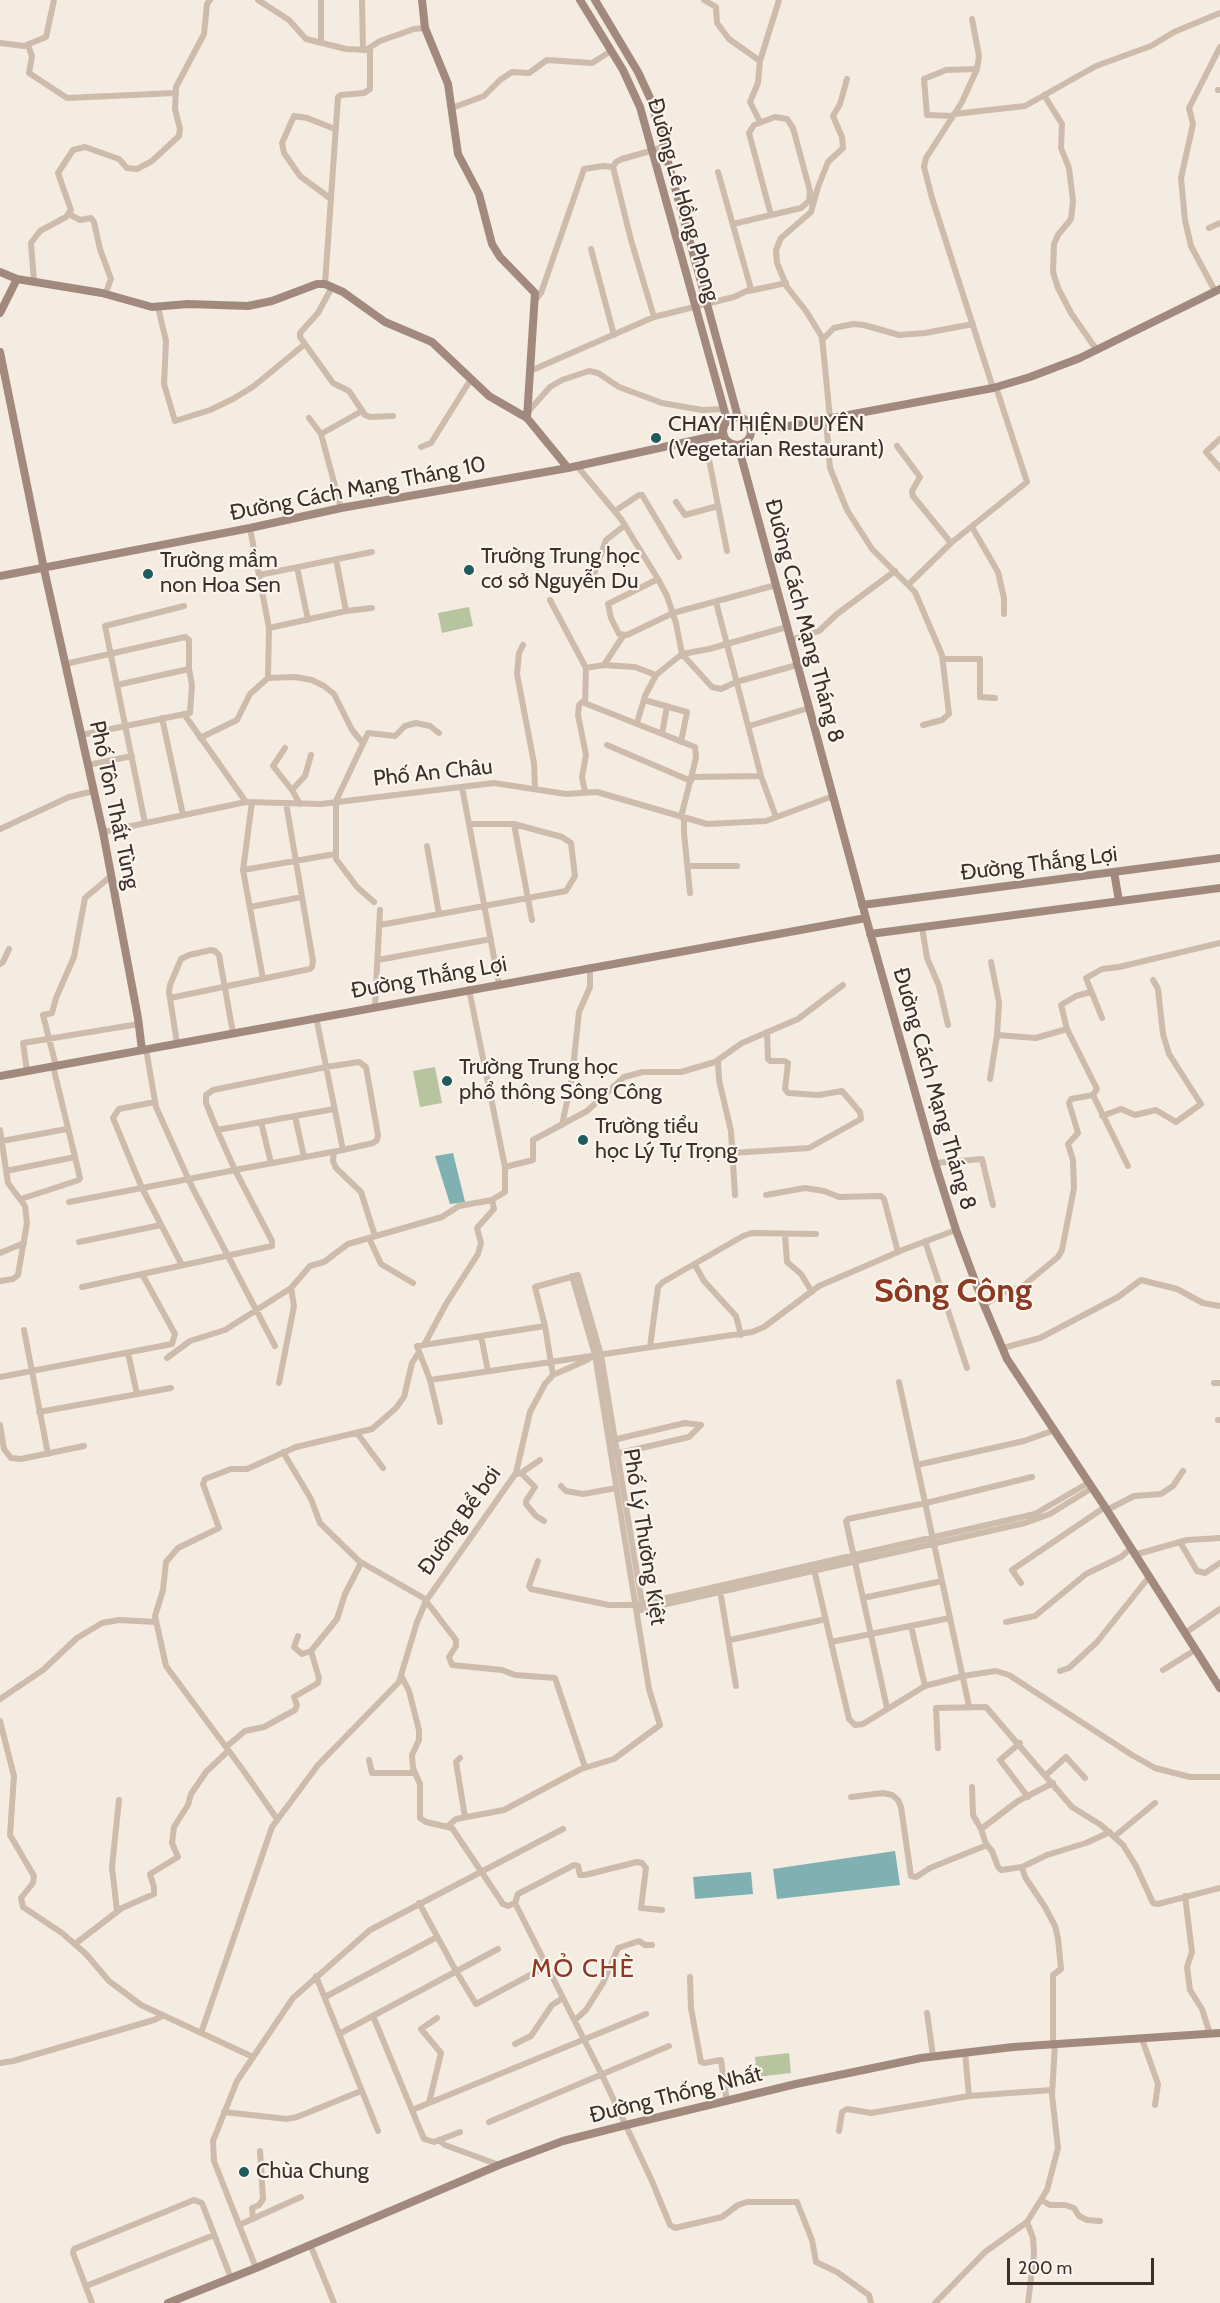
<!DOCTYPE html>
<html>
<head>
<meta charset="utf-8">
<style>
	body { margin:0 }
	#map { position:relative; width:1220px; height:2303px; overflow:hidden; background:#f4ebe1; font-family:Cabin,sans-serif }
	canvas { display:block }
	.scale { position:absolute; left:1007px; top:2258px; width:147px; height:27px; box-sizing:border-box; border:3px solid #3b302b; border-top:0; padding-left:8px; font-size:18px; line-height:21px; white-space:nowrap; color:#3b302b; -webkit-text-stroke:4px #fbf5ee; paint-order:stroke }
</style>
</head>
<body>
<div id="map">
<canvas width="1220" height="2303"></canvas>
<div class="scale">200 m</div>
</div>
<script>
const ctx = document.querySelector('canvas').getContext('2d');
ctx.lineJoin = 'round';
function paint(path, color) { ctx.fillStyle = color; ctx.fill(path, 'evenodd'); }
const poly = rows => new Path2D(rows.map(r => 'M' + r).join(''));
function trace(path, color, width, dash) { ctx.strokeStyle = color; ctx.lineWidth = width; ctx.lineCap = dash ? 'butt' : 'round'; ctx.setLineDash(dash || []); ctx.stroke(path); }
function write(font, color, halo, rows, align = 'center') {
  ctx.font = font + ' Cabin,sans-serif'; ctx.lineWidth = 4.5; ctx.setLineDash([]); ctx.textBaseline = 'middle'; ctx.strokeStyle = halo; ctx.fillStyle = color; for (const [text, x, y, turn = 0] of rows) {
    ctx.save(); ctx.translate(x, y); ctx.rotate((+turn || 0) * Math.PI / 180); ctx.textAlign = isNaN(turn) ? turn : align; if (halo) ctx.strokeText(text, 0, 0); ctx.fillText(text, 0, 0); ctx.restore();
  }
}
paint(poly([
	[469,607,473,626,442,633,438,613],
	[435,1067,442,1103,420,1107,413,1071],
	[789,2053,791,2073,757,2077,755,2057]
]), '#b8c4a0');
paint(poly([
	[453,1153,465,1202,450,1204,435,1156],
	[895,1851,900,1885,777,1899,773,1869],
	[751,1872,753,1894,695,1899,693,1877]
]), '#7fb0b2');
trace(poly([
	[258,0,289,20,306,39,346,49,366,50,380,41,414,29,425,28],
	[321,0,321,42],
	[362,0,363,50],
	[704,0,716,7,717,23,729,39,760,61],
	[972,19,979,56,977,69,962,102,926,158,924,167,932,198,993,388],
	[0,43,24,46,46,37,54,0],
	[28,45,32,56,29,73,67,98,175,93],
	[1218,90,1220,90],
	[1044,95,1062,124,1061,148,1069,168,1073,201,1071,219,1058,235,1054,244,1053,272,1058,288,1071,313,1096,349],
	[452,108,484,96,500,80,512,72,529,73,547,60,592,63,611,51],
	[954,114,1025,106,1096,66,1151,46,1174,32,1220,13],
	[952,116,927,115,924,79,946,70,977,69],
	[760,122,750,102,758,83,760,61,779,0],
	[331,199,300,176,284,153,282,143,294,116,307,118,335,129],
	[69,214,80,220,91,218,94,222,100,249,111,279,105,295],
	[733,224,801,208,809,201,810,191,793,128,787,119,775,117,754,125,749,133,771,215],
	[1209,228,1220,223],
	[591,249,614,335],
	[34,282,31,243,40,231,66,217,71,210,58,173,73,150,85,147,119,159,127,168,137,169,152,161,179,136,180,129,175,109,176,87,204,34,207,4,210,0],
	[325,284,338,97,341,95,364,93,370,89,370,48],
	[332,287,318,313,300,333,300,337,333,383,349,391,365,415,370,417,393,416],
	[749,291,786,283],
	[1215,291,1191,246,1185,220,1181,178,1193,124,1189,108,1220,47],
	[537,298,541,293,584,169,603,166,613,167],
	[158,307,166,341,164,384,175,421,210,410,233,399,254,386,305,344],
	[654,317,631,240,613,167,616,162,622,159,664,147],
	[822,340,834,328,853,324,864,325,899,335,925,333,973,324],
	[530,371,654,317,734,297,751,289,718,172],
	[526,414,550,387,562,380,589,371,598,373,619,387,662,403,702,410,724,409],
	[309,418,321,434],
	[830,418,822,337,806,311,787,287,777,263,776,250,781,238,811,212,818,187,828,162,843,148,842,137,833,116,840,104,847,79],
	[826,419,830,468,847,510,872,549,915,592,942,655,949,714,942,720,923,725],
	[705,439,727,551],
	[1220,439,1206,452,1220,468],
	[897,446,920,477,912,491,913,496,951,543],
	[421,447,431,443,471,379],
	[577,466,621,519,658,579,667,596,676,623,682,654,712,687,721,689,736,682,797,665],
	[676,502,685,515,718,506],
	[341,508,321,434,362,411],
	[615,511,639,495,642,495,679,557],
	[972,527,998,572,1004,598,1004,614],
	[336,559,346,611],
	[297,567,308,620],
	[259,575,372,552],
	[658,579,608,604,611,618,619,634,627,635,673,613,776,585],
	[581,584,594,574,606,540,625,525],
	[909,584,951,543,1027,482,996,387],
	[550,600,586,668,585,702],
	[716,602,761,776,776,817],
	[269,628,346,611,372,608],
	[790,640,819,631,837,614,895,571],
	[523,645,519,653,517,674,534,763,535,788],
	[943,659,980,659,980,697,995,698],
	[65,664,185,637,189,640,189,669,192,685,190,713,81,735],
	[604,665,623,636],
	[586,668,604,665,635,667,656,675],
	[268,678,295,677,312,680,324,686,334,694,352,730,362,742],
	[117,685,189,669],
	[644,700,687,712,681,742],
	[184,714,246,802],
	[162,718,183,815],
	[637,723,645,696,656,675,682,654,709,649,787,627],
	[749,726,809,708],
	[662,734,667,706],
	[200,738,237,720,250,694,268,678,269,628,250,528],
	[607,745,691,781],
	[285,748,273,766,292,790,300,804],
	[88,765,132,756],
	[692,777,761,776],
	[462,787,499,984],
	[292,790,305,776,311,755],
	[585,792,582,777,586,755,578,715,579,705,582,702,695,747,696,758,681,817],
	[252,802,243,870,263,979],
	[684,818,684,833,690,893],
	[145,823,105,626,184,606],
	[514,824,532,920],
	[0,829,69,797,94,791],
	[103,832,246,802,321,804,494,783,566,794,597,792,707,824,766,821,833,796],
	[427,846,439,914],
	[689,866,737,866],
	[243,870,335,854],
	[374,902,357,887,336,859,336,801,368,733,395,736,405,726,416,723,430,726,439,733],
	[250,907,302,897],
	[380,925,566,891,575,876,571,843,562,837,514,824,469,824],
	[922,927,927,958,939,986,948,1025],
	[378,960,491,939],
	[0,964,3,962,9,949],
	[170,998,310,969,312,967,313,961,286,803],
	[375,1006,380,910],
	[316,1017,343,1150],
	[1102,1018,1086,978,1102,969,1119,967,1220,943],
	[997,1035,1036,1038,1067,1029],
	[177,1043,169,992,170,985,181,959,189,955,211,950,215,951,219,955,233,1033],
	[146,1049,156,1107,192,1187,275,1346],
	[718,1061,719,1080,731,1131,735,1195],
	[53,1066,75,1157],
	[56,1066,43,1015,52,1013,56,998,74,957,85,898,111,876],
	[27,1071,23,1043,139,1024],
	[990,1079,997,1035,999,1002,991,962],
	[1093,1095,1128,1166],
	[155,1102,119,1109,113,1118,142,1188,182,1265],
	[295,1116,304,1157],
	[1102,1116,1121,1109,1135,1115,1156,1110,1176,1122,1201,1104,1169,1054,1163,1034,1158,989,1153,980],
	[261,1122,271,1163],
	[562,1125,572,1078,579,1012,590,987,590,967],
	[0,1130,8,1183,25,1206,27,1223,18,1275,13,1279,0,1281],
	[217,1130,334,1109],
	[2,1141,67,1129],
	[334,1152,333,1161,336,1168,361,1192,375,1236],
	[732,1153,809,1148,861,1119,860,1112,842,1091,819,1095,788,1093,785,1089,788,1063,784,1061,770,1061,768,1059,767,1032],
	[935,1163,982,1159,993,1205],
	[505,1167,533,1160,533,1140,587,1111,624,1077,643,1072,681,1072,715,1062,742,1043,798,1019,843,985],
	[6,1171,75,1157,80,1178,79,1180,21,1199],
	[766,1195,805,1188,824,1191,839,1197,881,1196,884,1199,898,1252],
	[69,1202,142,1188,189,1179,235,1170,240,1169,343,1150,373,1143,377,1140,378,1135,366,1067,359,1062,326,1067,213,1090,206,1095,206,1103,217,1130,235,1170,272,1241,272,1246,82,1287],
	[785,1235,787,1262,801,1274,812,1292],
	[369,1238,381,1264,413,1283],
	[925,1241,967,1368],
	[79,1242,161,1225],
	[0,1253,24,1243],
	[695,1265,704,1281,736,1316,741,1335],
	[984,1305,1005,1292,1023,1286,1058,1257,1062,1250,1074,1188,1073,1160,1068,1144,1078,1133,1069,1103,1071,1099,1093,1095,1097,1089,1067,1029,1061,1005,1076,996,1091,992],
	[24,1330,48,1454],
	[481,1336,488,1371],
	[424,1345,446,1304,478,1254,481,1243,477,1228,494,1209,492,1200],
	[650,1347,658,1287,663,1282,743,1236,752,1233,816,1234],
	[1003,1348,1040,1338,1118,1297,1141,1280,1177,1289,1203,1303,1220,1306],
	[128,1353,137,1394],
	[167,1358,190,1341,225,1330,255,1311,291,1288,310,1266,324,1262,348,1244,442,1217,459,1206,492,1200,505,1192,505,1167,469,989],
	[553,1375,587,1360,594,1355],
	[0,1377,172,1344,175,1334,142,1274],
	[430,1380,752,1332,764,1327,819,1286,905,1249,956,1230],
	[899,1382,969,1706],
	[279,1383,294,1306,291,1288],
	[1214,1383,1220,1383],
	[39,1412,171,1388],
	[1218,1420,1220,1420],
	[440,1422,430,1380,417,1346,545,1326],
	[0,1425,4,1449,11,1458,21,1459,84,1446],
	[357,1433,383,1468],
	[613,1440,685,1423,701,1425],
	[283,1452,311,1499,320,1523,359,1561,427,1600],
	[615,1454,689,1437,701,1425],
	[917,1465,1024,1441,1055,1430],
	[521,1473,535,1487,526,1501,526,1504,536,1516,544,1521],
	[518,1474,521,1473,540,1460],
	[561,1486,566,1491,583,1494,617,1488],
	[1107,1510,1134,1496,1161,1494,1173,1486,1183,1471],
	[1180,1542,1197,1571,1205,1573,1220,1563],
	[1134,1555,1187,1540,1220,1538],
	[538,1561,529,1586,531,1589,609,1605,636,1605,1035,1514,1088,1483],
	[813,1565,849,1719,855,1725,863,1724,925,1686,963,1676,996,1671,1009,1675,1132,1755,1155,1768,1190,1777,1220,1777],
	[1021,1583,1012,1570,1105,1507],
	[720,1590,736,1686],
	[863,1598,942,1581],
	[426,1601,456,1640,456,1646,449,1657,452,1665,502,1670,515,1675,555,1678,585,1767],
	[640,1610,1025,1523,1050,1514,1092,1488],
	[1006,1622,1035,1616,1086,1574,1121,1557,1130,1549],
	[911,1626,925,1686],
	[1185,1633,1220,1609],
	[730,1640,826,1619],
	[831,1642,950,1618],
	[311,1651,337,1619,345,1594,361,1563],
	[1163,1670,1195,1650],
	[1060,1671,1069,1668,1097,1642,1149,1577],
	[402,1677,409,1691,419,1730,419,1740,412,1755,413,1768,420,1784,420,1818,426,1822,452,1828,503,1904,508,1906,515,1903],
	[0,1699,43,1670,77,1638,102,1623,119,1620,156,1622],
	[887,1708,846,1521,848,1519,926,1503,1032,1477],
	[0,1721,14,1776,10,1835,34,1876,33,1883,21,1898,23,1907,62,1933,86,1954,109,1981,141,2005,253,2057],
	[1020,1743,1000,1760,1028,1797],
	[226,1747,245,1731,264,1727,295,1710,297,1705,294,1697,318,1683,319,1678,311,1651,302,1654,294,1647,298,1636],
	[938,1748,936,1708,986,1707,1072,1807,1101,1825,1123,1845,1136,1866,1153,1903,1158,1904,1220,1888],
	[460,1758,456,1762,465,1817],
	[369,1760,372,1773,415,1773],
	[1046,1775,1066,1757,1085,1778],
	[972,1787,973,1815,981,1829,986,1844,992,1851,998,1867,1001,1870,1022,1867,1047,1855,1086,1843,1110,1832],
	[851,1797,883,1793,892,1795,898,1800,901,1807,911,1876,916,1877,930,1868,987,1845],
	[277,1819,243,1770,166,1666,155,1616,163,1590,166,1562,178,1548,219,1528,203,1484,205,1479,231,1469,247,1469,296,1447,372,1429,396,1408,404,1397,412,1363,419,1352],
	[448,1826,456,1819,504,1810,581,1769,614,1759,660,1725,649,1689,595,1355,572,1276],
	[981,1829,1018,1801,1053,1783],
	[1115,1836,1155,1803],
	[1022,1867,1025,1877,1045,1907,1055,1926,1058,1938,1061,1969,1053,1975,1053,2044],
	[1185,1896,1192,1952,1187,1967,1190,1990,1202,2009,1210,2034],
	[419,1903,456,1971,476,2004,547,1966],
	[662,1910,641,1908,646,1868,642,1863,637,1862,585,1875,580,1875,578,1866,574,1865,518,1894,515,1903,602,2075,652,2181,670,2225,675,2228,722,2217,738,2205,747,2202,797,2202,812,2240,816,2262,837,2272,869,2295,871,2303],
	[117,1911,112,1867,119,1800],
	[75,1944,122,1908,154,1894,154,1887,150,1874,178,1857,172,1843,174,1827,188,1805,191,1794,206,1772,228,1751],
	[316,1976,378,2131],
	[690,1977,691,2008,701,2062,704,2063,721,2060,727,2102],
	[325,1997,437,1937],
	[927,2013,933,2056],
	[373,2016,424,2139,434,2142,460,2132],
	[575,2020,586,2010,603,1983,618,1948,639,1941,645,1945,652,1945],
	[201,2033,272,1827,318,1765,399,1682,417,1622,426,1601,516,1473,530,1412,545,1384,553,1375,545,1326,535,1287,578,1275,601,1355,643,1610],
	[339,2034,498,1949],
	[1142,2039,1158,2084,1155,2105],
	[515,2044,531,2036,552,2005,563,1998],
	[965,2052,969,2096],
	[0,2063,13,2061,154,2020,162,2016],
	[429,2103,441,2053,421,2029,437,2018],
	[412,2110,646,2014],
	[224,2112,287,2119,297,2117,361,2091],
	[489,2122,669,2046],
	[839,2131,842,2112,847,2109,871,2113,969,2096,1052,2090],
	[439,2140,445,2145,499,2165],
	[1041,2200,1050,2205,1065,2205,1074,2208,1079,2216,1087,2220,1100,2221],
	[253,2219,252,2208,259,2205,263,2199,260,2151],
	[1027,2222,1033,2238,1034,2254,1028,2303],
	[239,2225,301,2197],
	[310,2244,334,2303],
	[256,2268,214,2161,213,2141,237,2081,293,1998,370,1930,563,1829],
	[86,2286,214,2235],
	[92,2303,73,2253,74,2249,194,2200,202,2203,231,2278],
	[935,2303,985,2252,1027,2222,1047,2190,1058,2148,1052,2095,1055,2044]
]), '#cdbbac', 6);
trace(poly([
	[422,0,425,28,448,84,458,154,479,194,492,244,500,257,535,293,527,418],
	[580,0,623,70,640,107,727,420],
	[595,0,638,72,651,100,738,417],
	[0,272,17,279,102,293,152,307,188,304,248,306,272,301,317,284,325,284,343,292,385,322,432,342,489,396,527,418,568,468],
	[0,313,17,279],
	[0,352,44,569,103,832,138,1018,142,1050],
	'723 431a14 14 0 1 1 28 0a14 14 0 1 1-28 0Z',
	[751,429,789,426,993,388,1030,377,1080,358,1220,289],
	[738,445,866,918,935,1163,956,1230,984,1305,1007,1359,1105,1507,1220,1688],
	[0,576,250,528,341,508,568,468,723,434],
	[1114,872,1119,901],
	[862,905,1220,858],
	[870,934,1220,888],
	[0,1076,866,918],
	[168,2303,256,2268,499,2165,563,2141,626,2125,796,2084,921,2058,1013,2047,1220,2033]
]), '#a18a7d', 8);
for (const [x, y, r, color] of [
	[656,438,6,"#1f5a5e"],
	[469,570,6,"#1f5a5e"],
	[148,574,6,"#1f5a5e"],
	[447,1081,6,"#1f5a5e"],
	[583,1140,6,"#1f5a5e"],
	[244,2172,6,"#1f5a5e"]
]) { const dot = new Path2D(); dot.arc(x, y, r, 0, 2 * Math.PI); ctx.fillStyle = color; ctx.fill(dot); trace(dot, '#fbf5ee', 2); }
write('22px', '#3b302b', '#fbf5ee', [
	["Đường Lê Hồng Phong",683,200,74],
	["Đường Cách Mạng Tháng 10",358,489,-11],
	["Đường Cách Mạng Tháng 8",804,621,75],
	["Phố An Châu",433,773,-6],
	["Phố Tôn Thất Tùng",114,805,78],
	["Đường Thắng Lợi",1039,864,-7],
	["Đường Thắng Lợi",429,978,-10],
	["Đường Cách Mạng Tháng 8",934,1089,74],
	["Đường Bể bơi",460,1521,-55],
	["Phố Lý Thường Kiệt",644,1537,81],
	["Đường Thống Nhất",676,2095,-14]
]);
write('22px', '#3b302b', '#fbf5ee', [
	["CHAY THIỆN DUYÊN",668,425],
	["(Vegetarian Restaurant)",668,450],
	["Trường Trung học",481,557],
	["cơ sở Nguyễn Du",481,582],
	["Trường mầm",160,561],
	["non Hoa Sen",160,586],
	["Trường Trung học",459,1068],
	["phổ thông Sông Công",459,1093],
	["Trường tiểu",595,1127],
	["học Lý Tự Trọng",595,1152],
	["Chùa Chung",256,2172]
], 'left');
ctx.letterSpacing = '1.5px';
write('26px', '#8c3b22', '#fbf5ee', [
	["MỎ CHÈ",583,1969]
]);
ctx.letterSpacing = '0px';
write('bold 34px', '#8c3b22', '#fbf5ee', [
	["Sông Công",953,1292]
]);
</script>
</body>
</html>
